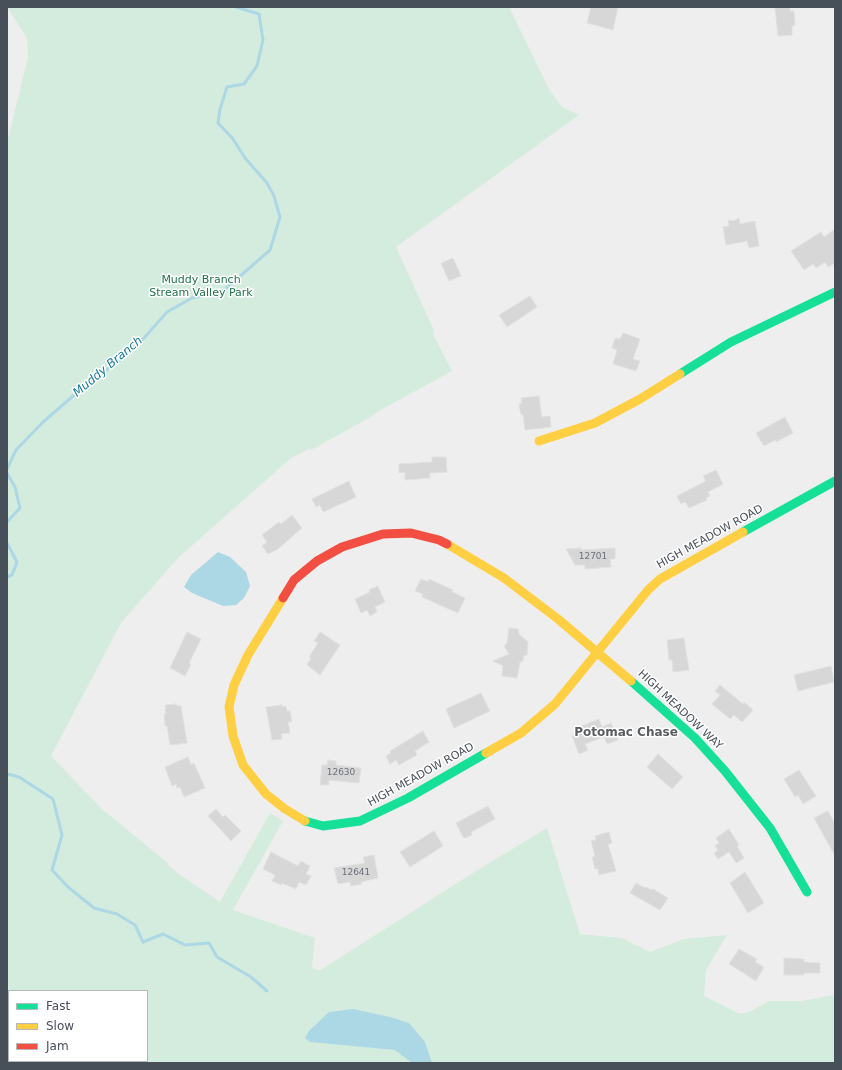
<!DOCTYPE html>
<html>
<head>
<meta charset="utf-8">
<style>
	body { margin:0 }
	#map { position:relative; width:842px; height:1070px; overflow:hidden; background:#eee; font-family:"DejaVu Sans",sans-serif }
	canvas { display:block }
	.frame { position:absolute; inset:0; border:8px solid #474f58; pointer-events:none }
	.legend { position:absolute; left:8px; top:990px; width:140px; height:72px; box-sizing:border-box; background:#fff; border:1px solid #b5b9bc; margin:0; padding:5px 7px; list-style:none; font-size:12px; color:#474f58 }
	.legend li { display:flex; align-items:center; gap:8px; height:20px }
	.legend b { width:20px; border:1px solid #b5b9bc }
</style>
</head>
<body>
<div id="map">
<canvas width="842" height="1070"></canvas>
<div class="frame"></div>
<ul class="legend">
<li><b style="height:5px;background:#16e098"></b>Fast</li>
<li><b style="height:5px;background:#ffcf43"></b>Slow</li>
<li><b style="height:5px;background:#f24e42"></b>Jam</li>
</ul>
</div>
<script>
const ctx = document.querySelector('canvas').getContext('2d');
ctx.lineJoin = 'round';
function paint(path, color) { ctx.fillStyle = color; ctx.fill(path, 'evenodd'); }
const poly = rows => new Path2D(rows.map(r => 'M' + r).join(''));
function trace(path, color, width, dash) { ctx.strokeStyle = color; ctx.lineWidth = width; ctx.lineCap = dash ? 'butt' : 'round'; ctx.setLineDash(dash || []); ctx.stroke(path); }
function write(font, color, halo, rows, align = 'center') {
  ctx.font = font + ' "DejaVu Sans",sans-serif'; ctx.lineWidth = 3; ctx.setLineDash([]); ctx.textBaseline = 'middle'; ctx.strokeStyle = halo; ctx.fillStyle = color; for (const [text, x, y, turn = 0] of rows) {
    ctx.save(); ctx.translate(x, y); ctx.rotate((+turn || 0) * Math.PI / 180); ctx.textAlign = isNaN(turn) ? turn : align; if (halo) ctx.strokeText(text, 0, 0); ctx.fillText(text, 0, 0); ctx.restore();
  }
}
paint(poly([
	[7,7,509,7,550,91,562,107,579,115,396,247,434,330,433,334,452,371,377,412,369,418,311,450,309,449,291,458,178,558,121,623,51,756,103,810,169,864,168,865,180,875,220,902,270,813,283,821,233,910,315,938,312,967,319,971,476,871,547,828,580,934,622,938,650,952,684,939,727,935,706,970,704,996,740,1014,749,1012,769,1001,803,1001,833,995,835,999,835,1063,7,1063,7,143,28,57,27,38],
	[9,991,147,991,147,1061,9,1061]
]), '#d4ecde');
paint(poly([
	[218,552,230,557,246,572,250,586,244,598,236,605,223,606,192,593,184,587,191,575],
	[353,1009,390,1017,409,1023,425,1042,432,1063,412,1063,395,1050,310,1042,305,1038,309,1031,329,1012]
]), '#acd8e6');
trace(poly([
	[7,469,16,450,42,423,89,382,119,361,144,338,167,312,192,298,222,292,270,250,280,217,274,196,267,183,245,158,233,139,218,123,220,109,227,87,244,84,257,66,263,40,259,14,236,7],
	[7,473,15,487,20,508,7,522],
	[7,543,17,562,12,575,7,577],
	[7,774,19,777,53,799,62,835,52,870,68,887,94,908,117,914,135,925,143,942,163,934,185,945,209,943,217,957,251,977,267,991]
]), '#acd8e6', 3);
const building = poly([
	[591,7,618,7,613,30,587,23,591,7],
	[775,7,790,7,790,11,794,11,795,25,792,26,792,35,778,36,775,7],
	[739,218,740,224,755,221,759,246,749,248,747,241,726,245,723,227,729,226,728,220,733,221,739,218],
	[835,229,835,263,828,267,825,262,816,268,813,264,804,270,791,251,821,232,824,237,835,229],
	[453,258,461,276,449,281,441,263,453,258],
	[530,296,537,307,507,327,499,315,530,296],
	[623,333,640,339,633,359,640,361,636,371,613,364,617,350,612,348,615,338,620,339,623,333],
	[539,396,542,417,550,416,551,427,525,430,523,414,521,415,519,404,522,403,521,398,539,396],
	[785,417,793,433,776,442,775,440,764,446,756,433,785,417],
	[432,457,446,457,447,472,430,473,430,478,405,480,405,472,399,473,399,464,432,462,432,457],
	[716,470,723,484,708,492,710,496,706,498,707,500,689,508,685,502,681,504,677,496,706,481,703,476,716,470],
	[349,481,356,497,323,512,320,505,316,507,312,499,349,481],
	[292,515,302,528,278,549,268,554,262,546,267,542,262,535,279,522,281,524,292,515],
	[581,548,581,550,615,548,615,559,610,559,611,567,585,569,585,565,575,565,566,549,581,548],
	[421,579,428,582,429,579,453,590,452,592,465,598,458,613,422,597,423,594,415,591,421,579],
	[378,586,385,602,375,607,377,612,370,616,367,610,361,613,355,599,370,592,369,590,378,586],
	[509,628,518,629,519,634,528,642,527,655,524,655,523,661,520,662,517,678,502,676,503,666,493,661,509,654,504,646,507,643,509,628],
	[187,632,201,639,189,663,191,664,185,676,170,668,187,632],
	[320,632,340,645,320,675,307,665,311,658,309,657,318,643,314,641,320,632],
	[684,638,689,670,673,672,672,660,669,660,667,640,684,638],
	[831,666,834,682,798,691,794,675,831,666],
	[720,685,743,704,744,702,753,710,742,722,734,715,730,719,712,704,720,695,715,691,720,685],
	[481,693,490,711,454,728,446,709,481,693],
	[176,704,177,706,181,706,187,743,170,745,167,726,165,726,164,714,166,714,165,705,176,704],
	[282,705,282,707,286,706,287,711,290,711,292,722,288,722,290,733,281,734,282,739,272,740,266,707,282,705],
	[599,719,602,727,611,723,618,740,607,744,604,737,585,744,588,750,579,754,572,736,581,732,579,727,599,719],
	[423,731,429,742,415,751,417,755,399,765,396,760,390,764,386,756,391,753,390,751,423,731],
	[658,754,683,777,672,789,647,767,658,754],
	[188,757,191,765,194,763,205,788,184,797,180,787,177,788,176,784,172,786,165,767,188,757],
	[328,760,336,761,336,765,361,768,359,783,329,780,329,785,320,785,322,765,327,765,328,760],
	[799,770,816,796,803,804,798,795,795,797,784,779,799,770],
	[488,806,495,819,471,832,472,835,465,838,463,837,456,823,488,806],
	[216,809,223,817,225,815,241,831,231,841,208,816,216,809],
	[828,811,835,824,835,856,814,818,828,811],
	[729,829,739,845,737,846,744,858,736,863,729,852,718,859,714,853,718,850,715,846,719,843,716,838,729,829],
	[434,831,443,846,410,867,400,852,434,831],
	[609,832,612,843,608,844,616,871,599,875,598,869,595,869,592,857,595,857,591,841,596,840,595,836,609,832],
	[271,852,298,866,301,861,310,866,306,874,311,876,306,885,299,882,296,889,282,883,281,885,272,881,275,875,263,869,271,852],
	[374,855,378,878,361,882,362,884,351,886,350,882,338,884,334,868,365,863,363,857,374,855],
	[745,872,764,903,748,913,730,883,745,872],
	[636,883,645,888,646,887,652,890,653,889,668,898,660,910,630,893,636,883],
	[739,949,757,959,755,962,764,967,756,981,729,964,739,949],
	[784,958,804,959,804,962,820,963,820,973,804,973,804,975,784,975,784,958]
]);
paint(building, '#d7d7d8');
trace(building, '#dfe0e1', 1);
trace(poly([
	[680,374,731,342,835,292],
	[743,532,835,481],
	[631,681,695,738,725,771,770,828,807,892],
	[305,821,323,826,360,821,408,798,486,753]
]), '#16e098', 9);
trace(poly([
	[539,441,595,423,640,399,680,374],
	[447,544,504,578,558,619,631,681],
	[283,598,248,655,234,685,229,707,233,736,243,765,266,794,285,809,305,821],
	[486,753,521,733,555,704,648,590,660,579,743,532]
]), '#ffcf43', 9);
trace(poly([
	[283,598,294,580,317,561,342,547,383,534,411,533,439,540,447,544]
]), '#f24e42', 9);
write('9px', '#6c7279', null, [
	["12701",593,557],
	["12630",341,773],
	["12641",356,873]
]);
write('11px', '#1f724b', '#fff', [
	["Muddy Branch",201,280],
	["Stream Valley Park",201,293]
]);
write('11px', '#474f58', '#fff', [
	["HIGH MEADOW ROAD",710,537,-29],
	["HIGH MEADOW WAY",680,710,43],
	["HIGH MEADOW ROAD",421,775,-29]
]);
write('italic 12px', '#197b99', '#fff', [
	["Muddy Branch",108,367,-40]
]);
write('bold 12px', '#5a5d61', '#fff', [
	["Potomac Chase",626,733]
]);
</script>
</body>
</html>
